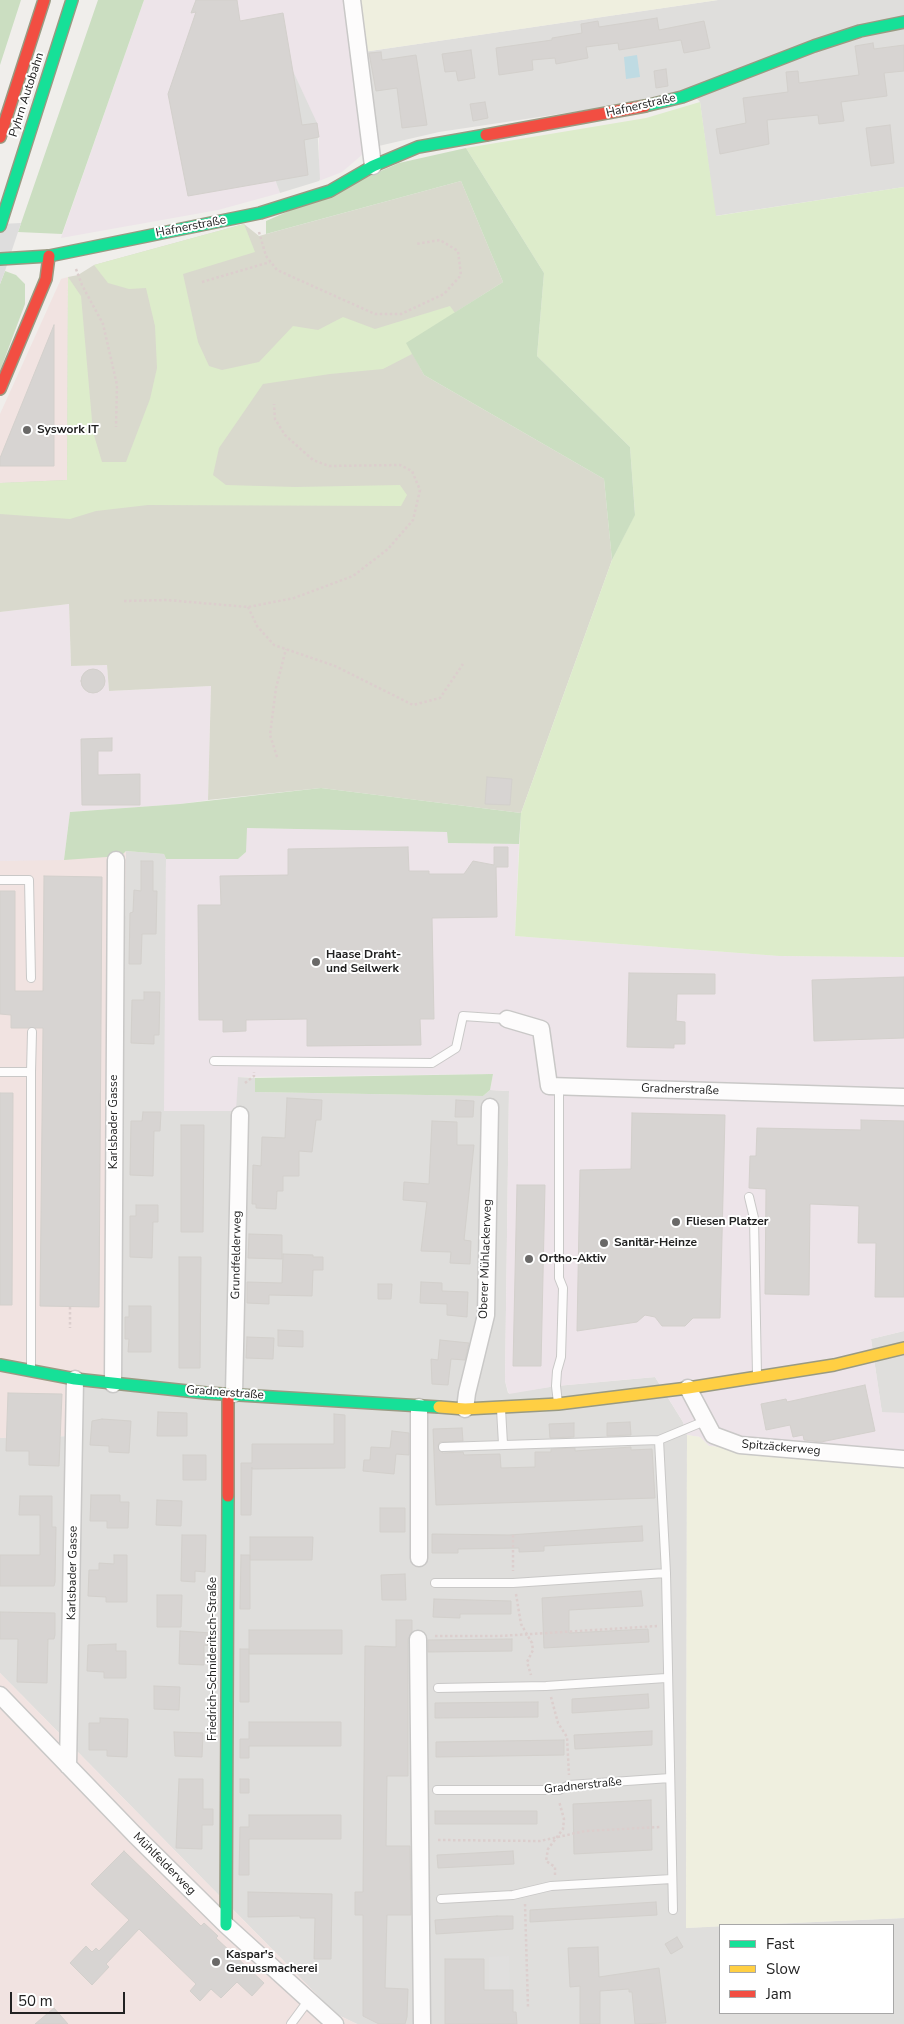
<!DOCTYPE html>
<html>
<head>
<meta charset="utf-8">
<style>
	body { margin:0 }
	#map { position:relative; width:904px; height:2024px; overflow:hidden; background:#f0eeeb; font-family:"Nunito Sans",sans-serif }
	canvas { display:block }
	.legend { position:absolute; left:719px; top:1924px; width:175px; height:90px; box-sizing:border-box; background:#fff; border:1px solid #a7a7a7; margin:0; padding:6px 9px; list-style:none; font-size:15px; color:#222 }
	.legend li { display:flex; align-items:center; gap:10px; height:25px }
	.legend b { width:25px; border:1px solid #a7a7a7 }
	.scale { position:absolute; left:10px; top:1992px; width:115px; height:22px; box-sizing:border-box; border:2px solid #222; border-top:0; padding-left:6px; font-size:15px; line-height:18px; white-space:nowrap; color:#222; -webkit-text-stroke:4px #fff; paint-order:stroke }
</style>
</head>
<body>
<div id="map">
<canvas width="904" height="2024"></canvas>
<ul class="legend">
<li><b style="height:6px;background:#16e098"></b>Fast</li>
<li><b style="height:6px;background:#ffcf43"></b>Slow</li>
<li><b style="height:6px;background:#f24e42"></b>Jam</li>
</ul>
<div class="scale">50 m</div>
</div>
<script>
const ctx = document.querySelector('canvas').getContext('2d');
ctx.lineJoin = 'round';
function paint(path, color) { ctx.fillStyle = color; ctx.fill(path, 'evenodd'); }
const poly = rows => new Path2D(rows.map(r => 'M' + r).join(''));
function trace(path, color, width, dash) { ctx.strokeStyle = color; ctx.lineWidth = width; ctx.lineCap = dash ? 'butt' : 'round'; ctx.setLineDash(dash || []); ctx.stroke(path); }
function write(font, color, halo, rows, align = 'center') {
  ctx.font = font + ' "Nunito Sans",sans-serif'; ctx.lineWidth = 4; ctx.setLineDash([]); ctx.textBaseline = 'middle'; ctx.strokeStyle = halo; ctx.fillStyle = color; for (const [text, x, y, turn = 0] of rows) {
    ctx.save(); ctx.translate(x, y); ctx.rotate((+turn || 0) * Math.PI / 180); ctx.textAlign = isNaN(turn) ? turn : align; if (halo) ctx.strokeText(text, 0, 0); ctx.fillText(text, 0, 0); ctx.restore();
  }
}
paint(poly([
	[718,0,904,0,904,187,715,216,700,102,693,94,439,132,370,148,363,52],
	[126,851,164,854,166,859,165,1111,237,1077,255,1078,255,1092,483,1096,490,1090,509,1091,505,1381,508,1393,556,1386,655,1377,683,1422,687,1435,686,1928,720,1926,720,2013,893,2013,893,1925,744,1925,904,1918,904,2024,357,2024,336,2014,0,1673,0,1438,71,1436,77,1381,118,1386],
	[904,1331,904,1413,882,1413,871,1339]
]), '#dfdedc');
paint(poly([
	[68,277,67,481,0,483,0,414,61,279],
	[126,851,118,1386,77,1381,71,1436,0,1438,0,861,121,856],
	[0,1673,336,2014,357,2024,0,2024]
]), '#f1e3e1');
paint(poly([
	[144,0,356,0,370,148,342,172,319,181,319,137,259,75,276,182,280,193,218,210,61,238],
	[69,604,71,666,107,665,109,691,211,686,208,800,180,804,70,812,64,860,0,861,0,612],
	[246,828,448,832,449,843,519,844,515,936,779,956,904,957,904,1331,871,1339,882,1412,904,1413,904,1467,709,1446,700,1437,687,1435,683,1422,655,1377,556,1386,509,1394,505,1381,509,1091,490,1090,493,1074,238,1077,236,1111,164,1111,166,859,238,859,246,852]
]), '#ede4e9');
paint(poly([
	[292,69,317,123,320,179,319,181,280,193,276,182,259,75]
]), '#dededc');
paint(poly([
	[461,181,503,282,407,343,424,375,604,479,612,560,521,813,321,788,208,800,211,686,109,691,107,665,71,666,69,604,0,612,0,483,67,480,68,277,78,275,94,265,244,224,259,236]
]), '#d9d9cd');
paint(poly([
	[356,0,718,0,363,52],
	[687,1435,700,1437,709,1446,904,1467,904,1918,686,1928]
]), '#efefdf');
paint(poly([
	[700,102,716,216,904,187,904,957,779,956,515,936,521,813,612,560,635,514,630,447,537,356,544,273,466,148,646,118],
	[244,224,255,252,183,274,198,342,209,366,222,370,259,362,293,326,318,330,343,317,375,329,450,306,455,313,407,343,412,354,383,369,330,374,263,384,219,448,213,475,226,485,295,487,400,485,407,495,401,506,148,505,96,511,70,519,0,514,0,483,67,480,68,277,81,296,93,432,102,462,126,462,150,399,157,368,155,326,146,288,129,289,108,283,94,265]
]), '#ddeccb');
paint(poly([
	[0,0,21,0,0,65],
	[98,0,144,0,62,234,18,232],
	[466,148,544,273,537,356,630,447,635,515,612,560,604,479,424,375,406,343,503,282,461,181,266,234,266,221,399,163],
	[5,271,16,275,25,284,25,304,0,371,0,284],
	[321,788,521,813,519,844,448,843,447,832,247,828,246,852,238,859,166,859,164,854,126,851,121,856,64,860,70,812,180,804],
	[493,1074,490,1090,483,1096,255,1092,255,1078]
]), '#cbdec1');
paint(poly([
	[509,1956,510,1990,489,1990,489,1957]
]), '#e0dfde');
paint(poly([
	[637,55,640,77,626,79,624,57]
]), '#bfdbe3');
paint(poly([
	[21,223,5,271,0,284,0,224]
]), '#dedddd');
const building = poly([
	[196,0,237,0,240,21,283,13,302,125,317,123,319,137,304,140,308,175,188,196,168,94,196,12,191,13,196,0],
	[657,18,659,30,704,21,710,48,684,53,681,40,619,50,618,43,586,47,588,58,556,64,555,58,532,60,533,70,499,75,496,48,552,40,552,38,582,33,581,24,598,21,599,27,657,18],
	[873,43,874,49,904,45,904,71,884,73,887,96,841,102,844,121,819,124,818,115,767,120,769,144,720,154,716,129,746,123,743,98,788,92,786,72,798,71,799,83,859,75,855,46,873,43],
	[471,50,475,78,458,81,456,71,445,72,442,54,471,50],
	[381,52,382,60,416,55,427,125,402,128,397,88,376,91,369,53,381,52],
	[666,69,668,86,656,88,654,71,666,69],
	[485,102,488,118,473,121,470,104,485,102],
	[890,125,894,163,871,166,866,128,890,125],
	[54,325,54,466,0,466,0,458,54,325],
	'81 681a12 12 0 1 1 24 0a12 12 0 1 1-24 0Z',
	[112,738,112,751,98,751,98,775,140,774,140,805,82,805,81,739,112,738],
	[487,777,512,779,510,805,485,804,487,777],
	[408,847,409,871,429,871,429,874,464,874,473,861,494,865,494,847,508,847,508,867,496,867,497,917,432,918,434,1019,420,1019,421,1045,307,1046,307,1019,246,1020,246,1031,223,1032,223,1020,199,1020,198,905,221,905,220,876,288,875,288,849,408,847],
	[141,861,153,861,153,891,157,891,156,934,142,934,141,964,129,964,130,913,133,912,134,890,141,891,141,861],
	[44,876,102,877,99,1307,40,1306,43,1028,11,1028,11,1015,0,1014,0,891,15,891,15,991,43,991,44,876],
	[629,973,715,974,715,994,677,994,676,1021,685,1022,685,1044,674,1044,674,1048,627,1047,629,973],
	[904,977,904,1038,814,1041,812,980,904,977],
	[144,992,160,992,159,1035,154,1035,154,1044,131,1043,132,1000,144,1000,144,992],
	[0,1093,13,1093,12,1305,0,1305,0,1093],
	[287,1098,322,1100,321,1120,316,1120,312,1152,299,1151,299,1176,283,1176,283,1191,277,1191,276,1209,256,1208,256,1204,252,1204,253,1165,261,1166,262,1137,285,1138,287,1098],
	[456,1100,474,1101,473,1117,455,1117,456,1100],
	[143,1112,161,1112,160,1131,154,1131,153,1176,130,1175,131,1121,142,1121,143,1112],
	[632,1113,725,1115,720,1318,693,1318,685,1326,662,1326,655,1317,645,1315,637,1322,577,1331,580,1170,631,1169,632,1113],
	[861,1120,904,1121,904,1297,875,1297,876,1243,858,1243,859,1206,810,1204,809,1295,765,1294,766,1189,749,1188,750,1156,756,1156,757,1128,861,1130,861,1120],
	[432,1121,457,1122,457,1145,474,1145,464,1240,471,1241,470,1264,450,1263,451,1252,421,1251,427,1202,403,1200,404,1182,429,1184,432,1121],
	[181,1125,204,1125,203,1232,181,1232,181,1125],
	[517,1185,545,1185,541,1366,513,1366,517,1185],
	[136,1205,158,1205,158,1222,153,1222,152,1258,130,1257,130,1216,136,1216,136,1205],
	[249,1234,282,1235,282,1259,248,1258,249,1234],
	[283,1254,313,1255,313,1257,323,1257,323,1270,313,1270,312,1296,269,1295,269,1304,247,1303,247,1282,282,1283,283,1254],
	[179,1257,201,1257,200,1368,179,1368,179,1257],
	[421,1282,442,1283,442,1291,468,1292,467,1317,447,1315,447,1304,420,1303,421,1282],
	[378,1284,392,1284,391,1299,378,1299,378,1284],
	[129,1306,151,1306,151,1352,128,1352,129,1339,125,1339,125,1317,129,1317,129,1306],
	[278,1330,303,1331,303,1347,278,1346,278,1330],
	[247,1337,274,1338,273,1359,246,1358,247,1337],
	[440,1340,469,1343,465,1360,451,1359,448,1385,432,1384,431,1359,438,1360,440,1340],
	[865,1385,875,1431,821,1442,804,1440,803,1435,793,1437,790,1425,766,1430,761,1404,786,1399,787,1402,865,1385],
	[8,1393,62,1394,59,1466,29,1465,29,1451,6,1451,8,1393],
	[158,1412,187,1413,187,1436,157,1436,158,1412],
	[334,1414,345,1415,345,1468,252,1469,252,1467,251,1515,241,1515,241,1463,252,1463,252,1444,334,1444,334,1414],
	[102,1419,131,1421,129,1453,109,1452,109,1446,90,1445,92,1421,102,1419],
	[630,1422,631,1435,607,1436,607,1423,630,1422],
	[574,1423,574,1437,550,1438,549,1424,574,1423],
	[462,1428,463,1441,440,1442,438,1445,439,1450,443,1453,463,1452,464,1455,500,1454,501,1468,535,1467,535,1452,551,1452,551,1449,575,1448,575,1451,631,1447,631,1450,652,1449,655,1498,436,1505,433,1429,462,1428],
	[392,1431,409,1433,409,1455,396,1454,394,1474,363,1471,364,1460,370,1460,371,1447,390,1448,392,1431],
	[183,1455,206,1455,206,1480,183,1480,183,1455],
	[91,1495,120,1495,120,1502,129,1502,128,1528,107,1528,107,1521,90,1521,91,1495],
	[20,1496,52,1496,52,1527,56,1527,55,1582,54,1586,0,1586,0,1555,40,1555,40,1515,19,1515,20,1496],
	[157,1500,182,1501,181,1526,156,1525,157,1500],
	[380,1508,405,1508,405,1532,380,1532,380,1508],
	[642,1526,643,1541,544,1546,544,1551,519,1552,519,1548,458,1549,458,1553,432,1553,432,1534,509,1535,642,1526],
	[182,1535,206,1535,205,1572,195,1571,195,1582,181,1581,182,1535],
	[250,1537,313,1537,312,1560,250,1560,250,1537],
	[114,1555,127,1555,127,1602,106,1602,106,1597,88,1596,89,1570,99,1570,99,1563,114,1564,114,1555],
	[241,1555,250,1555,250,1609,240,1609,241,1555],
	[405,1574,406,1600,382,1600,381,1575,405,1574],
	[641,1591,643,1606,569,1610,569,1633,648,1629,649,1642,544,1648,542,1598,641,1591],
	[157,1595,182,1595,181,1627,157,1627,157,1595],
	[434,1599,511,1601,511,1614,460,1614,460,1618,433,1617,434,1599],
	[0,1612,55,1613,55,1635,54,1639,48,1639,47,1683,17,1682,18,1639,0,1639,0,1612],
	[396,1620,412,1620,412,1631,408,1639,408,1776,387,1776,386,1846,410,1846,411,1915,387,1915,385,1988,408,1989,407,2017,405,2024,379,2024,363,2016,363,1915,355,1915,355,1892,363,1892,365,1646,396,1647,396,1620],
	[249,1630,342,1630,342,1654,249,1654,249,1630],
	[180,1631,212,1633,211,1646,204,1645,204,1665,179,1664,180,1631],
	[512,1639,512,1651,428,1652,428,1640,512,1639],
	[116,1644,116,1651,126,1651,126,1678,104,1678,104,1672,87,1671,88,1645,116,1644],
	[240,1649,249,1649,249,1702,240,1702,240,1649],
	[154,1686,180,1687,179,1710,154,1709,154,1686],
	[648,1694,649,1708,572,1713,572,1699,648,1694],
	[538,1702,538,1717,435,1718,435,1703,538,1702],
	[100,1718,128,1719,127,1757,107,1756,107,1750,89,1750,89,1723,100,1723,100,1718],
	[249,1722,341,1722,341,1746,249,1746,249,1758,240,1758,240,1739,249,1739,249,1722],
	[652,1731,652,1745,575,1749,574,1735,652,1731],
	[174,1732,203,1733,202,1757,175,1756,174,1732],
	[564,1740,564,1755,436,1757,436,1742,564,1740],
	[179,1779,203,1779,203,1809,213,1809,213,1825,202,1825,202,1849,176,1848,179,1779],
	[240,1779,249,1779,249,1793,240,1793,240,1779],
	[651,1800,652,1850,574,1854,573,1804,651,1800],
	[435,1811,537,1811,537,1824,435,1824,435,1811],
	[249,1815,341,1815,341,1839,249,1839,249,1875,239,1875,240,1827,249,1827,249,1815],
	[124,1851,201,1926,204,1923,218,1936,216,1938,264,1983,252,1996,237,1982,221,1998,211,1989,200,2001,190,1991,196,1984,139,1929,106,1964,109,1967,92,1985,70,1963,86,1946,92,1952,96,1948,99,1951,129,1920,91,1884,124,1851],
	[513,1851,514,1864,438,1868,437,1855,513,1851],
	[248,1892,332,1894,331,1959,314,1959,315,1918,300,1918,300,1916,248,1917,248,1892],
	[656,1902,657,1915,530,1922,530,1910,656,1902],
	[497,1916,513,1916,513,1929,436,1934,435,1920,497,1916],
	[677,1937,683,1947,671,1954,665,1944,677,1937],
	[598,1947,599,1977,659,1968,666,2023,635,2024,632,1992,629,1992,629,1989,600,1991,600,2024,580,2024,580,1986,570,1987,568,1948,598,1947],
	[445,1959,484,1959,484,1990,513,1990,513,2012,516,2012,517,2024,445,2024,445,1959],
	[54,2008,68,2024,35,2024,54,2008]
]);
paint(building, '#d7d4d2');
trace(building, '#d3d0cc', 1);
const lane = poly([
	[0,880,29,880,31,978],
	[214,1061,432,1063,456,1048,463,1016,507,1019],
	[0,1072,31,1072,31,1369],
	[31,1072,32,1032],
	[749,1197,754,1218,757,1375],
	[558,1403,556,1386,557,1371,561,1357,563,1288,559,1278,559,1086],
	[501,1409,503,1444],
	[443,1447,659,1440],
	[435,1583,513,1583,666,1573],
	[438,1688,546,1686,666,1678],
	[437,1790,559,1790,569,1785,670,1778],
	[441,1899,513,1895,551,1886,672,1879],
	[673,1910,666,1573,659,1440,705,1421],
	[291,2024,308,2001]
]);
const street = poly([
	[352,0,373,166],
	[507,1019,541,1029,549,1086,904,1097],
	[113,1384,116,860],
	[688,1388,713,1435,740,1445,904,1459],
	[234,1394,240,1115],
	[465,1409,467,1393,486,1315,490,1107],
	[419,1558,419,1407],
	[418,1639,422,2024],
	[0,1695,134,1834,226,1925,335,2024],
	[68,1766,75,1379]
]);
const fast = poly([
	[645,106,682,97,814,46,860,31,904,22],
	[0,226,72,0],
	[0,259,49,256,260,213,330,191,373,166,418,147,486,135],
	[0,1365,75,1379,206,1393,439,1407],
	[226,1925,228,1496]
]);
const slow = poly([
	[439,1407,465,1409,558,1404,688,1388,834,1365,904,1348]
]);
const jam = poly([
	[486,135,645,106],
	[0,137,44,0],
	[0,389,46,279,49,256],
	[228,1496,228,1394]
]);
trace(lane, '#c9c8c7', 10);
trace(street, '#c9c8c7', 19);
trace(fast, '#999a82', 14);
trace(slow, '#999a82', 14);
trace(jam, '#999a82', 14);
trace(poly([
	[259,232,266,256,277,270,375,314,401,314,444,294,461,275,458,251,440,240,416,244],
	[76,269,82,285,103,324,117,385,116,427],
	[202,282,270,262],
	[124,601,167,600,248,607,294,598,353,576,388,549,413,520,420,490,412,471,400,465,329,466,313,460,285,435,275,419,274,404],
	[248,607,257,626,274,645,335,666,413,705,440,698,463,664],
	[277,757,270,735,276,688,286,649],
	[245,1083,254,1076,254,1072],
	[70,1307,70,1328],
	[513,1535,513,1571],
	[516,1594,521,1624,532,1643,533,1650,527,1662,531,1675],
	[435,1636,500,1636,657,1626],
	[551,1697,558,1723,567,1737,569,1775],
	[438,1840,540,1841,585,1831,660,1827],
	[555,1875,555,1867,546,1861,548,1849,563,1829,564,1819,559,1801],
	[525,1904,528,2007]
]), '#dccecd', 2.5, [2.5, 2.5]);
trace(lane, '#fdfcfc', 8);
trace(street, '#fdfcfc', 16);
trace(fast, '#16e098', 11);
trace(slow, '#ffcf43', 11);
trace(jam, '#f24e42', 11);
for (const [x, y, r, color] of [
	[27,430,5,"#6a6968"],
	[316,962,5,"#6a6968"],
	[676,1222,5,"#6a6968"],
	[604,1243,5,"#6a6968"],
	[529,1259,5,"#6a6968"],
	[216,1962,5,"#6a6968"]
]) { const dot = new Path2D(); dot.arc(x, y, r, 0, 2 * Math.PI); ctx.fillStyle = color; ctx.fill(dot); trace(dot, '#fff', 2); }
write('12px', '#222', '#fff', [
	["Pyhrn Autobahn",27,95,-72],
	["Hafnerstraße",641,106,-13],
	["Hafnerstraße",191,227,-11],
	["Gradnerstraße",680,1090,2],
	["Karlsbader Gasse",114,1122,-90],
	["Grundfelderweg",237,1255,-89],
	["Oberer Mühlackerweg",486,1259,-88],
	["Gradnerstraße",225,1393,4],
	["Spitzäckerweg",781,1448,5],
	["Karlsbader Gasse",73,1573,-89],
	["Friedrich-Schnideritsch-Straße",213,1659,-90],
	["Gradnerstraße",583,1786,-6],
	["Mühlfelderweg",164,1864,45]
]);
write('bold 12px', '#222', '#fff', [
	["Syswork IT",37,430],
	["Haase Draht-",326,955],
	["und Seilwerk",326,969],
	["Fliesen Platzer",686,1222],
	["Sanitär-Heinze",614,1243],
	["Ortho-Aktiv",539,1259],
	["Kaspar's",226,1955],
	["Genussmacherei",226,1969]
], 'left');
</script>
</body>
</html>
